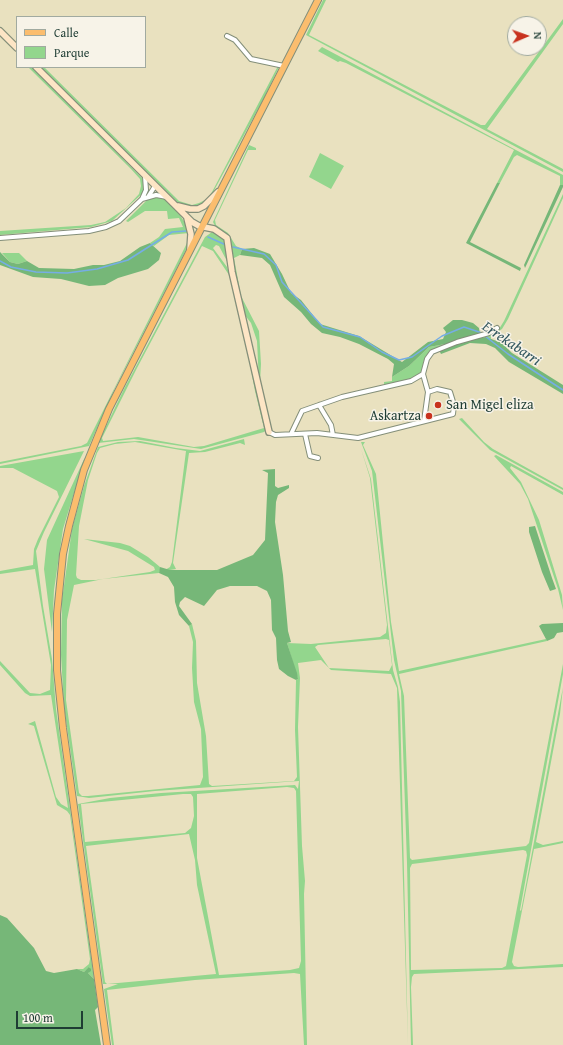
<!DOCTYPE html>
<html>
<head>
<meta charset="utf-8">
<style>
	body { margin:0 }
	#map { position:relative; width:563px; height:1045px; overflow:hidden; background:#e9e1bf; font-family:"Gentium Book Plus",serif }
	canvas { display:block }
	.legend { position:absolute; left:16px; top:16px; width:130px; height:52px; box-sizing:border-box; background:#f7f3e8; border:1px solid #a1aaa0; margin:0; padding:5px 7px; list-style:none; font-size:12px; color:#1f3d34 }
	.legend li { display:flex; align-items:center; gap:8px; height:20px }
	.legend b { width:20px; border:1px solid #a1aaa0 }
	.north { position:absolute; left:507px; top:16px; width:40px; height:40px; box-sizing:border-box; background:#f7f3e8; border:1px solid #a1aaa0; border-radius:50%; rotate:88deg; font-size:11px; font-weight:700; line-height:16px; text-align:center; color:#1f3d34 }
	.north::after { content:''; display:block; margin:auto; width:14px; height:18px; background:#c8321e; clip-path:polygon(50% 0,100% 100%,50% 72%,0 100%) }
	.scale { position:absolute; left:16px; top:1011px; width:67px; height:18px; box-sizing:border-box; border:2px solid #1f3d34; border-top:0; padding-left:5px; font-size:12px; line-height:14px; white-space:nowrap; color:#1f3d34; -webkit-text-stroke:3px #f7f3e8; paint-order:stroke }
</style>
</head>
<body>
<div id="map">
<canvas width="563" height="1045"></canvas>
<ul class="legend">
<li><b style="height:5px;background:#fbbd6e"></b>Calle</li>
<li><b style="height:11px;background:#93d68d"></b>Parque</li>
</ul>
<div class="north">N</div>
<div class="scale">100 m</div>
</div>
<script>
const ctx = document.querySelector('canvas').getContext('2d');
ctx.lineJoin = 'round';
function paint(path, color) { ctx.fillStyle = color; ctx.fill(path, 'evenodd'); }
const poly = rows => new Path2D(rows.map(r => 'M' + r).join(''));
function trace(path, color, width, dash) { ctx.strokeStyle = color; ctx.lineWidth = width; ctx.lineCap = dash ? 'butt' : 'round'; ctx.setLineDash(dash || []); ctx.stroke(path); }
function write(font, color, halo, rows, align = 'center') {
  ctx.font = font + ' "Gentium Book Plus",serif'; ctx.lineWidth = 3; ctx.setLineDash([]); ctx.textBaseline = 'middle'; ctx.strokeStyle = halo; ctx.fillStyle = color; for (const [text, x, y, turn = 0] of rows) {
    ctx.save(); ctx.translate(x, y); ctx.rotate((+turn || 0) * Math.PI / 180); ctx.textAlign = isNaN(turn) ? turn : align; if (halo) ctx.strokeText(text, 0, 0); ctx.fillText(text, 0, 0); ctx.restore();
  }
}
paint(poly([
	[323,0,326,0,309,35,481,125,485,125,563,19,563,24,487,129,563,169,563,172,306,35],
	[322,47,563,175,563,185,560,185,560,176,517,155,514,157,500,183,497,183,514,150,346,63,340,61,338,62,318,51],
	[278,66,279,67,264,98,210,198,199,206,193,207,177,202,40,67,44,67,179,201,192,205,199,203,207,199,212,192],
	[28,67,32,67,143,179,144,192,112,221,91,227,0,235,0,231,91,225,105,222,126,208,139,194,141,186,140,179,131,169],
	[249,145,256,148,256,150,248,150,215,220,216,225,228,233,236,246,242,249,240,255,234,258,241,296,259,331,261,364,260,382,259,382,257,341,251,323,244,314,237,289,228,236,215,226,213,222],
	[320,153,344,166,331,189,309,177],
	[563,194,563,198,508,319,502,329,491,336,491,339,486,337,499,329,504,321],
	[152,197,165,199,178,212,187,226,189,233,169,235,154,246,150,243,159,237,165,229,183,227,179,218,168,219,167,211,145,211,128,222,126,221,148,199],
	[212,232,221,234,226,241,229,265,219,246,216,245,213,248,227,267,231,278,267,429,264,432,201,449,134,439,98,443,124,389,205,237],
	[202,246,213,251,229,275,243,327,255,391,264,428,204,446,194,447,138,437,103,441,102,438,137,368],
	[187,243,188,246,115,388,89,446,0,464,0,462,81,446,87,443],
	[2,253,19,253,27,261,18,264,10,262],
	[451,343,432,350,425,357,421,372,414,378,384,386,384,382,392,381,392,377,409,366,429,347],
	[462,418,484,442,493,449,563,488,563,490,490,450,459,419],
	[244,439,245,445,240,443,205,452,189,453,173,563,176,569,170,570,165,570,170,567,172,562,186,451,135,442,115,444,100,448,97,453,88,480,79,526,76,575,77,578,81,580,96,580,150,572,155,570,154,567,128,551,84,539,120,543,130,546,148,557,160,567,160,570,159,573,103,579,74,585,67,620,66,700,79,793,82,796,88,796,200,785,203,777,201,729,194,702,192,668,193,642,189,626,192,624,196,641,197,683,206,736,209,784,212,786,277,782,294,781,297,777,295,730,296,680,298,679,287,643,311,644,380,637,386,633,387,625,370,478,361,449,371,479,393,670,398,687,400,702,408,1045,397,688,391,674,331,670,321,660,298,663,300,678,298,727,302,846,305,881,304,894,307,1045,304,1045,300,974,294,973,195,980,107,990,114,1045,112,1045,104,989,118,984,103,984,78,804,110,798,161,793,295,785,298,789,299,781,155,791,89,798,77,796,64,706,61,655,62,600,72,529,84,486,98,447,118,442,140,441,176,448,200,451],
	[386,639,389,640,392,665,389,671,329,668,315,647,318,645],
	[287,787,294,788,296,791,301,961,299,968,290,970,219,975,197,858,197,794],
	[183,794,191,794,193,797,194,816,191,828,185,833,85,842,81,804],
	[189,834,195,860,197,885,216,974,107,984,105,982,86,846],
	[361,442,365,442,363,445,376,474,391,622,399,671,546,639,547,641,399,674,404,696,410,858,412,860,526,846,529,843,563,664,563,674,520,910,521,911,563,687,560,714,536,842,543,845,563,841,563,843,534,849,512,962,514,966,518,967,563,964,563,967,414,974,412,977,411,987,413,1045,411,1045,407,863,401,691,394,660,372,471],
	[523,850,526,851,527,855,506,966,502,968,411,970,410,868,412,864],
	[84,451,44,532,36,551,43,606,52,659,56,709,94,979,88,973,90,967,84,972,77,969,83,969,89,964,90,959,70,815,67,811,57,805,34,726,28,724,35,721,56,797,61,804,68,808,51,695,30,696,25,693,0,665,0,661,30,693,40,694,50,690,51,665,35,569,0,574,0,571,33,565,34,549,38,539,59,497,57,491,13,468,0,468,0,466],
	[496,455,563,492,563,495,511,466,510,468,521,482,539,520,562,595,563,610,558,589,528,499,520,484,494,456],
	[85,457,63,529,54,590,52,632,44,569,47,540]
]), '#93d68d');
paint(poly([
	[497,183,500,183,470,242,521,268,520,271,466,243],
	[560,185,563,185,563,187,525,268,524,265],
	[150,243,161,253,159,260,148,269,118,278,105,285,89,286,61,279,33,277,0,265,0,252,10,262,18,264,27,261,39,268,74,269,93,265,104,265,120,261,140,247],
	[254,248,270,254,282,274,291,293,301,300,320,324,359,336,402,362,428,342,443,339,446,332,443,328,453,320,462,320,473,323,479,328,480,334,451,343,429,347,409,366,392,377,394,364,388,359,359,344,340,337,322,333,311,324,301,312,284,297,270,265,262,258,240,255,242,249],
	[486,337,502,343,512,353,563,385,563,394,509,362,495,348,486,344,470,343,441,354,439,350,466,340],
	[275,469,275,486,278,488,289,485,289,488,278,495,276,502,275,522,283,575,288,631,291,642,287,643,297,673,298,679,296,680,288,676,279,669,277,660,276,638,272,630,271,600,267,591,257,586,230,586,217,590,204,606,185,597,180,602,179,606,192,624,189,626,179,615,175,602,174,587,168,577,159,573,160,567,170,570,217,570,253,555,265,540,268,473,262,470],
	[535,526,552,578,556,589,550,591,542,572,529,532,529,527],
	[563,623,563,632,557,633,554,638,547,641,539,626,542,624],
	[0,915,7,918,34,948,46,971,54,973,77,969,84,972,89,967,91,969,91,971,88,973,94,979,98,1007,95,1010,101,1045,0,1045]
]), '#76b778');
trace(poly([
	[208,237,226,245],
	[233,247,264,254,276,265,282,282,323,327,360,337,382,352,399,360,412,357,442,336,464,327,482,333],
	[0,261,11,267,36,272,67,273,97,269,128,260,172,232,186,231],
	[485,336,508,354,563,390]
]), '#76ade5', 1.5);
const street = poly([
	[227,36,235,40,251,59,284,66],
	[148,197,155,186],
	[142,199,156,195,167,197],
	[0,238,89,231,106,227,119,221,142,199,146,190,145,176],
	[423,374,427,359,432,352,457,342,489,333,497,328],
	[319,405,331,425,333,435],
	[269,432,275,435,317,433,358,438,453,414,454,405,450,392,437,389,428,392,424,421],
	[291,434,302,411,342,397,411,381,423,374,428,392],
	[305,434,310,456,318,458]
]);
const secondary = poly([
	[0,31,17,48],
	[36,67,192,222,199,226,214,229,227,238,232,272,269,432],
	[178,206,190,209,198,209,204,206,218,192],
	[187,218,191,234,190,249]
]);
const primary = poly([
	[107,1045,63,728,57,670,57,614,63,554,69,526,84,470,109,409,318,0]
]);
trace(street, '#848f7a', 6);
trace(secondary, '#848f7a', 8);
trace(primary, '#848f7a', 8);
trace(street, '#fff', 4);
trace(secondary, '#fde5c5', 5.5);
trace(primary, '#fbbd6e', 6);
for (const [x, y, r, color] of [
	[438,405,4,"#c8321e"],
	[429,416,4,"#c8321e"]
]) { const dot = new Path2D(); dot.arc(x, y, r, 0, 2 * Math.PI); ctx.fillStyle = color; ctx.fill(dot); trace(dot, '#f7f3e8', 1.5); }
write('14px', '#1f3d34', '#f7f3e8', [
	["San Migel eliza",446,405],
	["Askartza",421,416,"right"]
], 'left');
write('italic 15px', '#355960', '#f7f3e8', [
	["Errekabarri",511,344,34]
]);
</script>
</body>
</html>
